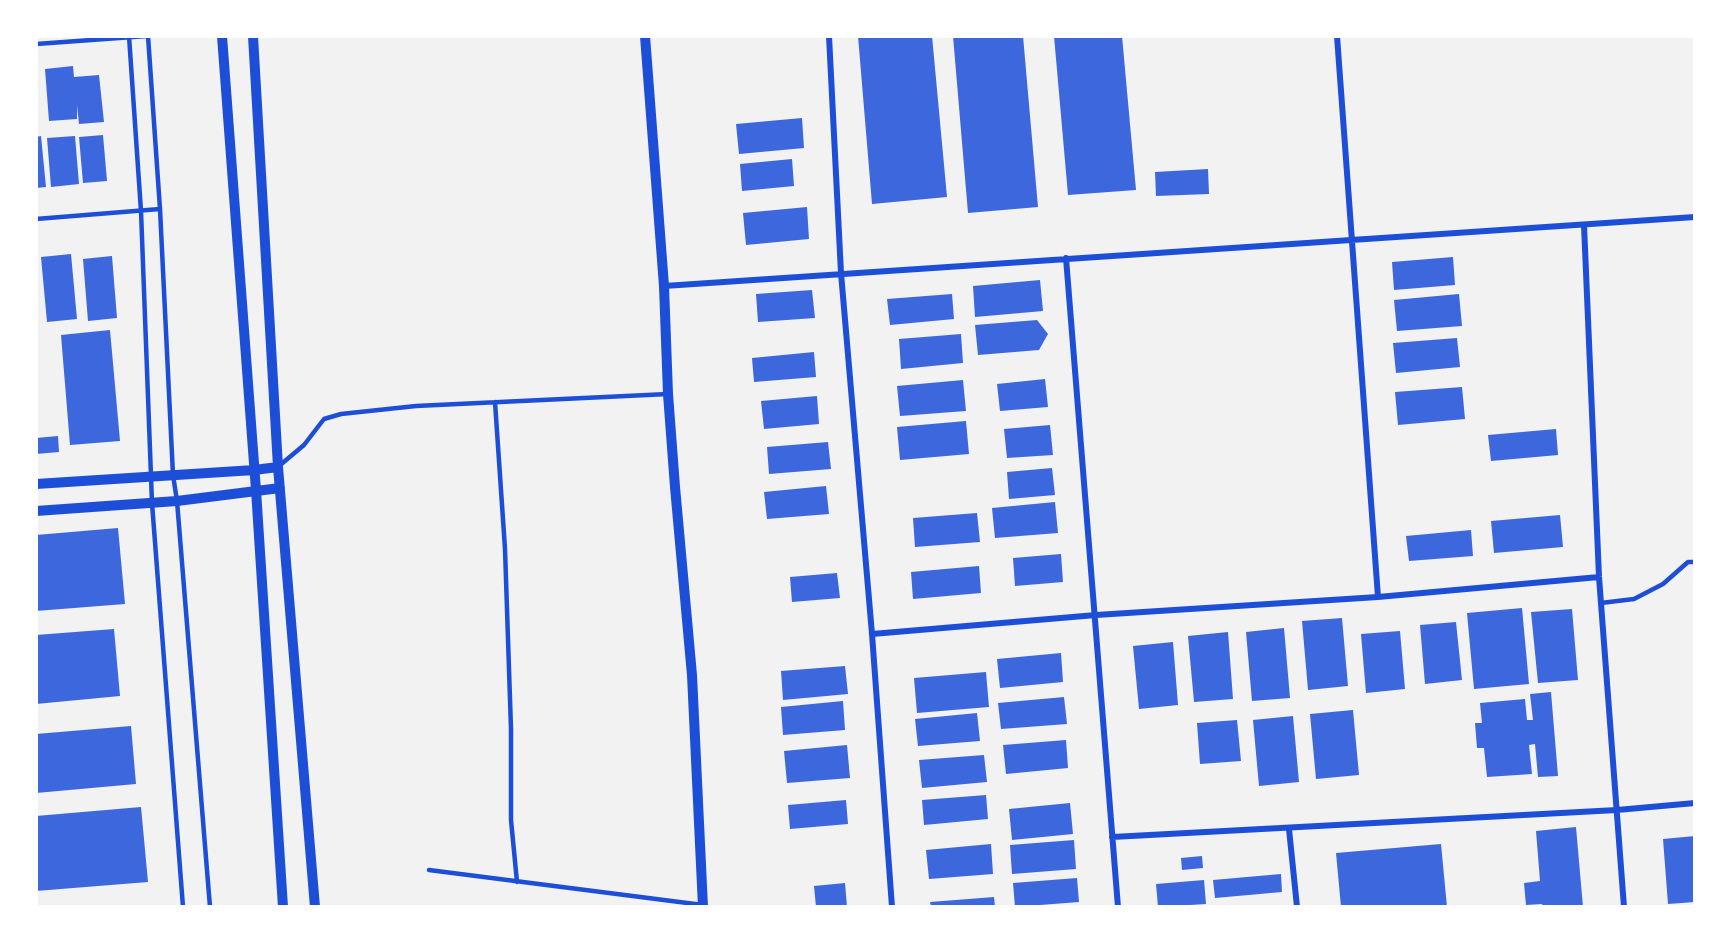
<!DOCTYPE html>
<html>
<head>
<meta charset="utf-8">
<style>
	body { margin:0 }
	#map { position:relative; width:1731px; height:943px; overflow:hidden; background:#f2f2f2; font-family:"Golos Text",sans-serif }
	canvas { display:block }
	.frame { position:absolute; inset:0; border:38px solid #fff; pointer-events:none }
</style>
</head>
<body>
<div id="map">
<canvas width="1731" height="943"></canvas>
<div class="frame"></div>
</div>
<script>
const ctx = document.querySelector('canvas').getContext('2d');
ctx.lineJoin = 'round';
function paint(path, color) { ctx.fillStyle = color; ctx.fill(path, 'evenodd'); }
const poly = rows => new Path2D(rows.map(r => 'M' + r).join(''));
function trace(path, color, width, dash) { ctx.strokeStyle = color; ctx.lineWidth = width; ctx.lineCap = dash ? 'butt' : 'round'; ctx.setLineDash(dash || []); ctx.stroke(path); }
paint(poly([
	[858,36,932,36,947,197,872,204],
	[953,36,1023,36,1038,207,968,213],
	[1054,36,1122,36,1136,190,1068,195],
	[73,66,74,77,99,75,104,122,79,124,77,105,77,119,49,121,45,69],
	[802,118,804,148,739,154,736,124],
	[103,135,107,181,83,183,79,137],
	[41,136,46,187,36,188,36,137],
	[75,136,79,184,51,187,47,138],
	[792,159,794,186,742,191,740,164],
	[1208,169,1209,194,1156,196,1155,172],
	[807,207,809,239,746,245,743,213],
	[71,254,77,319,47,322,41,257],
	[112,256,117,318,88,321,83,259],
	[1453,257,1455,285,1394,290,1392,262],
	[1040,280,1043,311,975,317,973,286],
	[812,290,815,318,758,322,756,294],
	[952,294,954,319,890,325,887,299],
	[1459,294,1462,326,1397,331,1394,300],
	[1037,320,1048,334,1039,350,978,355,975,325],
	[110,330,120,441,70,445,61,335],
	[961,334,963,363,901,369,899,339],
	[1457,338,1460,367,1396,373,1393,343],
	[814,352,816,377,754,382,752,358],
	[1045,379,1048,407,1000,411,997,384],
	[963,380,966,411,900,416,897,386],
	[1462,387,1465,419,1398,425,1395,392],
	[817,396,819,424,764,429,761,401],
	[966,421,969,454,900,460,897,427],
	[1050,425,1053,455,1007,458,1004,429],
	[1556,429,1558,455,1491,461,1488,435],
	[58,436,59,452,36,454,36,438],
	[828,442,831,469,769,474,767,447],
	[1052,468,1055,495,1009,499,1007,472],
	[826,486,829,514,767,519,764,492],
	[1055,502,1058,533,995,538,992,508],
	[977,513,980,542,915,547,913,518],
	[1560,515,1563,547,1494,553,1491,521],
	[118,528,125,604,36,611,36,535],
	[1471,530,1473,556,1409,561,1406,536],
	[1061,554,1063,582,1015,586,1013,558],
	[979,566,981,593,913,599,911,572],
	[837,573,840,598,792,602,790,577],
	[1522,608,1529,684,1474,689,1467,613],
	[1572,609,1578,680,1538,683,1531,612],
	[1342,618,1348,686,1308,690,1302,621],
	[1456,622,1462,680,1425,684,1420,625],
	[1284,628,1290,698,1252,701,1246,632],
	[114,629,120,696,36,704,36,635],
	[1400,631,1405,689,1366,693,1361,634],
	[1228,632,1233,699,1194,702,1188,636],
	[1173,642,1178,705,1139,709,1133,646],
	[1061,653,1063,682,1000,688,997,659],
	[845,666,848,694,783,700,781,671],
	[986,672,989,707,917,713,914,678],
	[1551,692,1558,776,1538,777,1535,744,1529,745,1532,774,1487,777,1484,748,1477,748,1475,723,1482,723,1480,703,1525,699,1527,720,1533,720,1530,694],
	[1064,697,1067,724,1001,729,998,703],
	[843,701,845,730,783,735,781,707],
	[1353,710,1359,775,1316,779,1310,714],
	[977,713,980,741,918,746,915,719],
	[1293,716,1299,782,1259,786,1253,720],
	[1237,720,1241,761,1200,764,1197,723],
	[131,726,136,784,36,793,36,734],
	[1066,740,1068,768,1006,774,1003,745],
	[847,745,850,778,787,783,784,751],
	[984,755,987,782,922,788,919,760],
	[986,795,988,819,924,825,922,800],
	[846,800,848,824,790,829,788,805],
	[1070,803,1073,834,1012,840,1009,809],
	[141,807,148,882,36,891,36,816],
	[1576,827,1583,907,1543,907,1542,904,1526,905,1524,883,1540,881,1536,831],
	[1695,836,1695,902,1668,904,1663,839],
	[1074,840,1076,869,1012,874,1010,845],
	[991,844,993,874,929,879,926,850],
	[1441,844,1447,907,1341,907,1336,853],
	[1202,856,1203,868,1182,870,1181,858],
	[1281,874,1282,892,1215,898,1213,880],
	[1077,878,1079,902,1015,907,1013,883],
	[1204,880,1206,904,1158,907,1156,884],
	[845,883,847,907,816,907,814,886],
	[994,897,995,907,931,907,930,902]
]), '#3d67dc');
trace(poly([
	[129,36,141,211,152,503,183,907],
	[148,36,160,209,173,475,177,501,210,907],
	[36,44,147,36],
	[36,219,160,209],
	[495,402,505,549,511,729,511,820,517,882],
	[279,466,304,445,324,419,341,414,416,406,668,394],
	[1601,603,1634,599,1663,584,1688,562,1695,562],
	[429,870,703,905]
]), '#1d4ed8', 4.5);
trace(poly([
	[829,36,841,273,872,634,892,907],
	[1337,36,1378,597],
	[1584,225,1599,577,1624,907],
	[1066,258,1118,907],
	[664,286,1695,217],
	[872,634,1096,615,1378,597,1599,577],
	[1289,829,1297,907],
	[1112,837,1617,810,1695,803]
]), '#1d4ed8', 6);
trace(poly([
	[222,36,256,490,283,907],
	[253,36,278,467,315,907],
	[645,36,664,286,668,394,675,487,692,675,703,907],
	[36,484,254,470,278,467],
	[36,511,177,501,280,488]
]), '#1d4ed8', 10);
</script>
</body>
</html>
